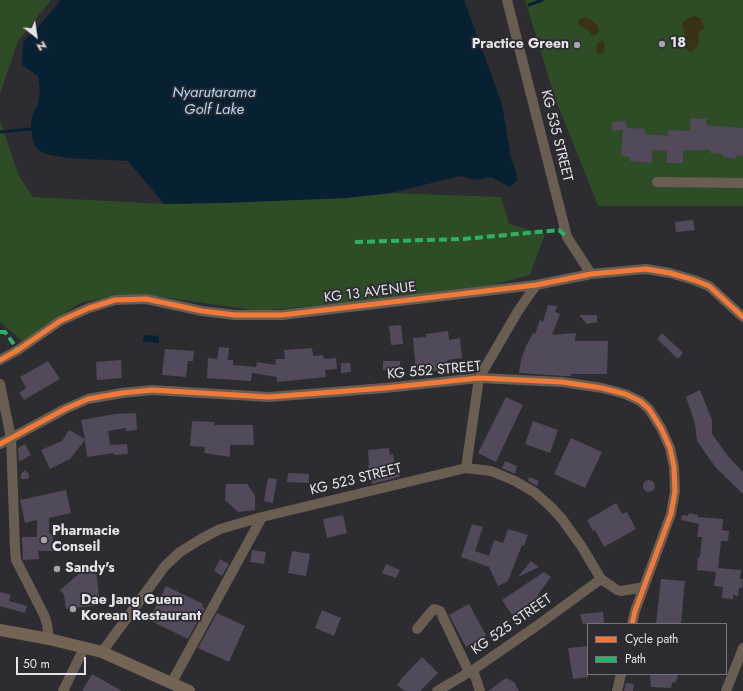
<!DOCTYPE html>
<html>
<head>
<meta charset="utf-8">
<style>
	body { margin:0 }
	#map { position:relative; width:743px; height:691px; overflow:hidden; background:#2d2c30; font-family:Jost,sans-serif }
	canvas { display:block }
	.legend { position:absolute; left:587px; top:623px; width:140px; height:52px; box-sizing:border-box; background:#2c2b31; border:1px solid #76757b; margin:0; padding:5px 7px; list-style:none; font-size:12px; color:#e5e5e9 }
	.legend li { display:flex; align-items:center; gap:8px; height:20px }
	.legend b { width:20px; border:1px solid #76757b }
	.north { position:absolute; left:16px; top:16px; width:40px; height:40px; -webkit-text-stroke:3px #2c2b31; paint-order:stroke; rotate:150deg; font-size:11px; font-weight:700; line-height:16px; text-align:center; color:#e5e5e9 }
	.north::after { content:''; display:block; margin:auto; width:14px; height:18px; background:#e5e5e9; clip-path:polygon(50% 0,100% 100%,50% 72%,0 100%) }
	.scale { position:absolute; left:16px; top:657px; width:70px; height:18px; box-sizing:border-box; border:2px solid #e5e5e9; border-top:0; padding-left:5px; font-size:12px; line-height:14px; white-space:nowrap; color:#e5e5e9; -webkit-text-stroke:3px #2c2b31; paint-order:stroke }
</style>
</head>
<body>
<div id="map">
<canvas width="743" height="691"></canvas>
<ul class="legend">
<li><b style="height:5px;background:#f17a3a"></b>Cycle path</li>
<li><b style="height:5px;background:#2db169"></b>Path</li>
</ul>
<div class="north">N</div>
<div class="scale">50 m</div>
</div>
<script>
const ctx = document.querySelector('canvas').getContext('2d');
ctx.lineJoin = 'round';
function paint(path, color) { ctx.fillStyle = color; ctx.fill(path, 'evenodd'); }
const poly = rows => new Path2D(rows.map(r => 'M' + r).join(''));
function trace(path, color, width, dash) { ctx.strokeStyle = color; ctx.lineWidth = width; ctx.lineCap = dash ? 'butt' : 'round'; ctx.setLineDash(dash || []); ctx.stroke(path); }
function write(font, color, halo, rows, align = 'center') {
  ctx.font = font + ' Jost,sans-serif'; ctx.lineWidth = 3.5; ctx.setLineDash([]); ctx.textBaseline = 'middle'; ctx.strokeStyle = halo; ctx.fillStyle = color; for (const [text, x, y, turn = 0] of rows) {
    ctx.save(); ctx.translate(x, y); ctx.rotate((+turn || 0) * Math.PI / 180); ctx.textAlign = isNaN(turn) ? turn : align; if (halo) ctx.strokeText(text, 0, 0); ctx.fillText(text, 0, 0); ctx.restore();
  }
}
paint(poly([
	[0,0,51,0,18,41,0,94],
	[525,0,743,0,743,206,598,206,555,98],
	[0,121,19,176,33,197,164,204,345,198,391,193,501,197,509,224,545,234,530,275,465,292,259,311,156,296,116,295,80,303,22,341,0,322]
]), '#2e4d27');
paint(poly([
	[694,16,701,18,704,27,699,34,698,45,694,50,689,52,685,48,686,39,682,23,689,18],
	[585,17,592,20,598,26,599,31,596,35,592,36,587,29,579,26,578,23,579,20],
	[602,40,605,44,604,51,602,54,598,54,596,52,597,44]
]), '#3a3217');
paint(poly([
	[61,0,464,0,502,104,511,158,516,172,517,180,510,187,491,177,476,180,460,176,391,193,345,198,225,203,164,204,128,161,67,158,46,154,39,151,35,146,32,136,31,123,33,113,38,104,40,90,38,76,22,65,23,42,39,26],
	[144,335,159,336,159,343,143,341]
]), '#072032');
trace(poly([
	[529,5,542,0],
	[0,132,31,129]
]), '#072032', 3);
paint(poly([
	[691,118,707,119,706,125,743,128,743,156,736,155,736,159,723,157,723,154,710,153,711,150,683,150,683,163,667,163,667,151,653,150,651,163,630,161,630,157,621,156,623,130,612,131,612,122,626,121,627,128,645,129,645,134,668,136,668,130,690,131],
	[693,220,695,230,676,232,675,222],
	[548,305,557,306,555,312,560,314,552,335,576,333,575,341,608,341,607,374,571,374,571,376,565,376,519,373,521,360,526,346,533,333,535,334,540,320,543,322],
	[579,315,597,315,597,322,587,324],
	[401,325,403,344,391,345,389,326],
	[448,331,449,340,460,338,462,358,447,360,448,370,416,373,413,338,426,337,426,334],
	[662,333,683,353,678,359,657,339],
	[219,347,229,348,228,360,233,360,233,365,256,367,257,362,276,365,275,359,285,359,284,350,312,348,313,356,323,355,324,359,336,358,337,369,325,370,326,377,277,382,277,377,252,373,251,381,207,378,208,358,217,359],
	[165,349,194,351,193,361,188,361,186,377,162,375],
	[121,360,122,378,97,380,96,362],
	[48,361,60,379,24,400,19,393,26,388,20,377],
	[383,361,400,361,400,370,383,370],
	[341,363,350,363,351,372,341,373],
	[700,390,712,420,712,434,728,456,743,472,743,494,716,468,697,441,695,424,686,397],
	[506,397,523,405,496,462,478,453],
	[136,413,137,430,126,431,126,428,108,431,110,445,127,444,128,454,114,455,114,453,87,457,85,440,70,459,50,469,41,450,62,441,69,430,85,439,81,420,115,414],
	[192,421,214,422,214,425,253,425,254,445,230,445,230,457,204,453,205,447,190,446],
	[533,421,558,430,550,453,525,444],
	[571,438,602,452,585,488,554,474],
	[25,444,31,455,19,462,18,448],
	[389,448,390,455,393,454,395,467,398,467,400,477,372,484,368,466,369,466,368,450],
	[505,461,517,466,515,474,502,468],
	[25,470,29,474,29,477,27,479,21,479,21,474],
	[288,473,309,474,309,483,287,482],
	[529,477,539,481,537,486,528,481],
	[268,478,277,479,273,503,264,501],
	'643 486a6 6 0 1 1 12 0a6 6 0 1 1-12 0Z',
	[226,484,247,484,255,495,255,510,238,512,225,500],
	[66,490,71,513,49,518,49,534,53,534,54,551,38,551,39,559,23,560,22,537,37,537,37,520,25,523,20,500],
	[616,503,622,514,627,512,636,529,604,547,595,530,593,531,587,520],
	[689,513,698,515,698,517,723,519,722,530,729,531,728,541,721,541,718,568,741,570,740,579,743,579,742,588,739,588,738,596,733,595,733,599,722,598,723,587,714,586,716,572,697,570,698,557,700,557,702,537,697,537,699,524,681,520,682,515,688,516],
	[343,515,347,533,327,538,323,519],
	[472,524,483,527,475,551,489,556,494,540,503,543,508,529,528,535,524,546,522,545,508,581,498,586,489,567,461,557],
	[252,550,266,552,264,564,250,562],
	[292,551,310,554,306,576,288,573],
	[220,559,229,564,222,576,214,571],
	[531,561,539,567,518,577],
	[386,564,400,570,396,578,382,573],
	[96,570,100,605,66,609,64,595,60,590,81,572],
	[544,572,551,577,539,593,535,603,532,602,512,615,502,600],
	[661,579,685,581,681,624,656,624],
	[166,586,203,604,202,607,205,608,188,639,149,620],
	[0,592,11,595,9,601,27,606,25,613,0,606],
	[469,604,486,635,466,647,449,615],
	[322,610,341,618,334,636,315,628],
	[603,612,604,623,583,624,580,614],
	[217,613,245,626,229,662,198,648],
	[588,646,588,677,573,679,568,648],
	[422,657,438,673,420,691,405,691,397,685,402,678],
	[92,674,122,691,82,691],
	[650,674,673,674,678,676,676,682,672,683,671,688,651,687],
	[506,678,514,682,519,691,488,691],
	[626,683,634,684,633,691,624,691]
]), '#52495a');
trace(poly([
	[507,0,567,237,591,274],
	[657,182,743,183],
	[0,360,18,350,60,321,89,308,115,300,146,299,202,311,235,315,282,315,536,285,591,274,646,269,670,273,694,280,709,286,743,317],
	[0,384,11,438,15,548,16,560,44,615,47,624,49,639],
	[0,444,65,409,88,399,122,393,152,390,269,397,385,388,479,378,562,382,602,388,625,394,640,401,649,409,661,428,670,448,674,467,675,491,671,514,635,611,632,624],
	[466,468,479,378,518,311,536,285],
	[417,629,431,612,434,609,440,611,469,672],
	[102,652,165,566,180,552,201,539,220,529,262,517,466,468,491,471,515,481,534,492,551,507,562,519,582,547,601,579,617,590,621,591,644,587],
	[473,670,480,691],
	[172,682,262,517],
	[63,691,84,648],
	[437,691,473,670,538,625,601,579],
	[617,691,621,674],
	[726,691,743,648]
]), '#6a5d51', 10);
trace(poly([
	[0,630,49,639,102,652,189,691]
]), '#746455', 12);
trace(poly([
	[355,242,463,239,559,230,567,237],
	[0,332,5,332,18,350]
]), '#2db169', 4, [8, 4]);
trace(poly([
	[0,360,18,350,60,321,89,308,115,300,146,299,202,311,235,315,282,315,536,285,591,274,646,269,670,273,694,280,709,286,743,317],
	[0,444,65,409,88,399,122,393,152,390,269,397,385,388,479,378,562,382,602,388,625,394,640,401,649,409,661,428,670,448,674,467,675,491,671,514,635,611,632,624]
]), '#f17a3a', 5);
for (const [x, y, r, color] of [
	[662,44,4,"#a5a4a8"],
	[577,45,4,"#a5a4a8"],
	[44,540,4,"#a5a4a8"],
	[57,569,4,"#a5a4a8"],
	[73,609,4,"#a5a4a8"]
]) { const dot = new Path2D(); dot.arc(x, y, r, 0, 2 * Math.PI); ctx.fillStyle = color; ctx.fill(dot); trace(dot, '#2c2b31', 1.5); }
write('bold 14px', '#e5e5e9', '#2c2b31', [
	["18",670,44],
	["Practice Green",569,45,"right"],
	["Pharmacie",52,532],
	["Conseil",52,548],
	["Sandy's",65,569],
	["Dae Jang Guem",81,601],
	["Korean Restaurant",81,617]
], 'left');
write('14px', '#e5e5e9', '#2c2b31', [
	["KG 535 STREET",556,136,76],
	["KG 13 AVENUE",370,293,-7],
	["KG 552 STREET",434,371,-5],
	["KG 523 STREET",356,480,-14],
	["KG 525 STREET",512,625,-35]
]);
write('italic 15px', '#aed7f6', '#2c2b31', [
	["Nyarutarama",214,93],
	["Golf Lake",214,110]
]);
</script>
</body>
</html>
